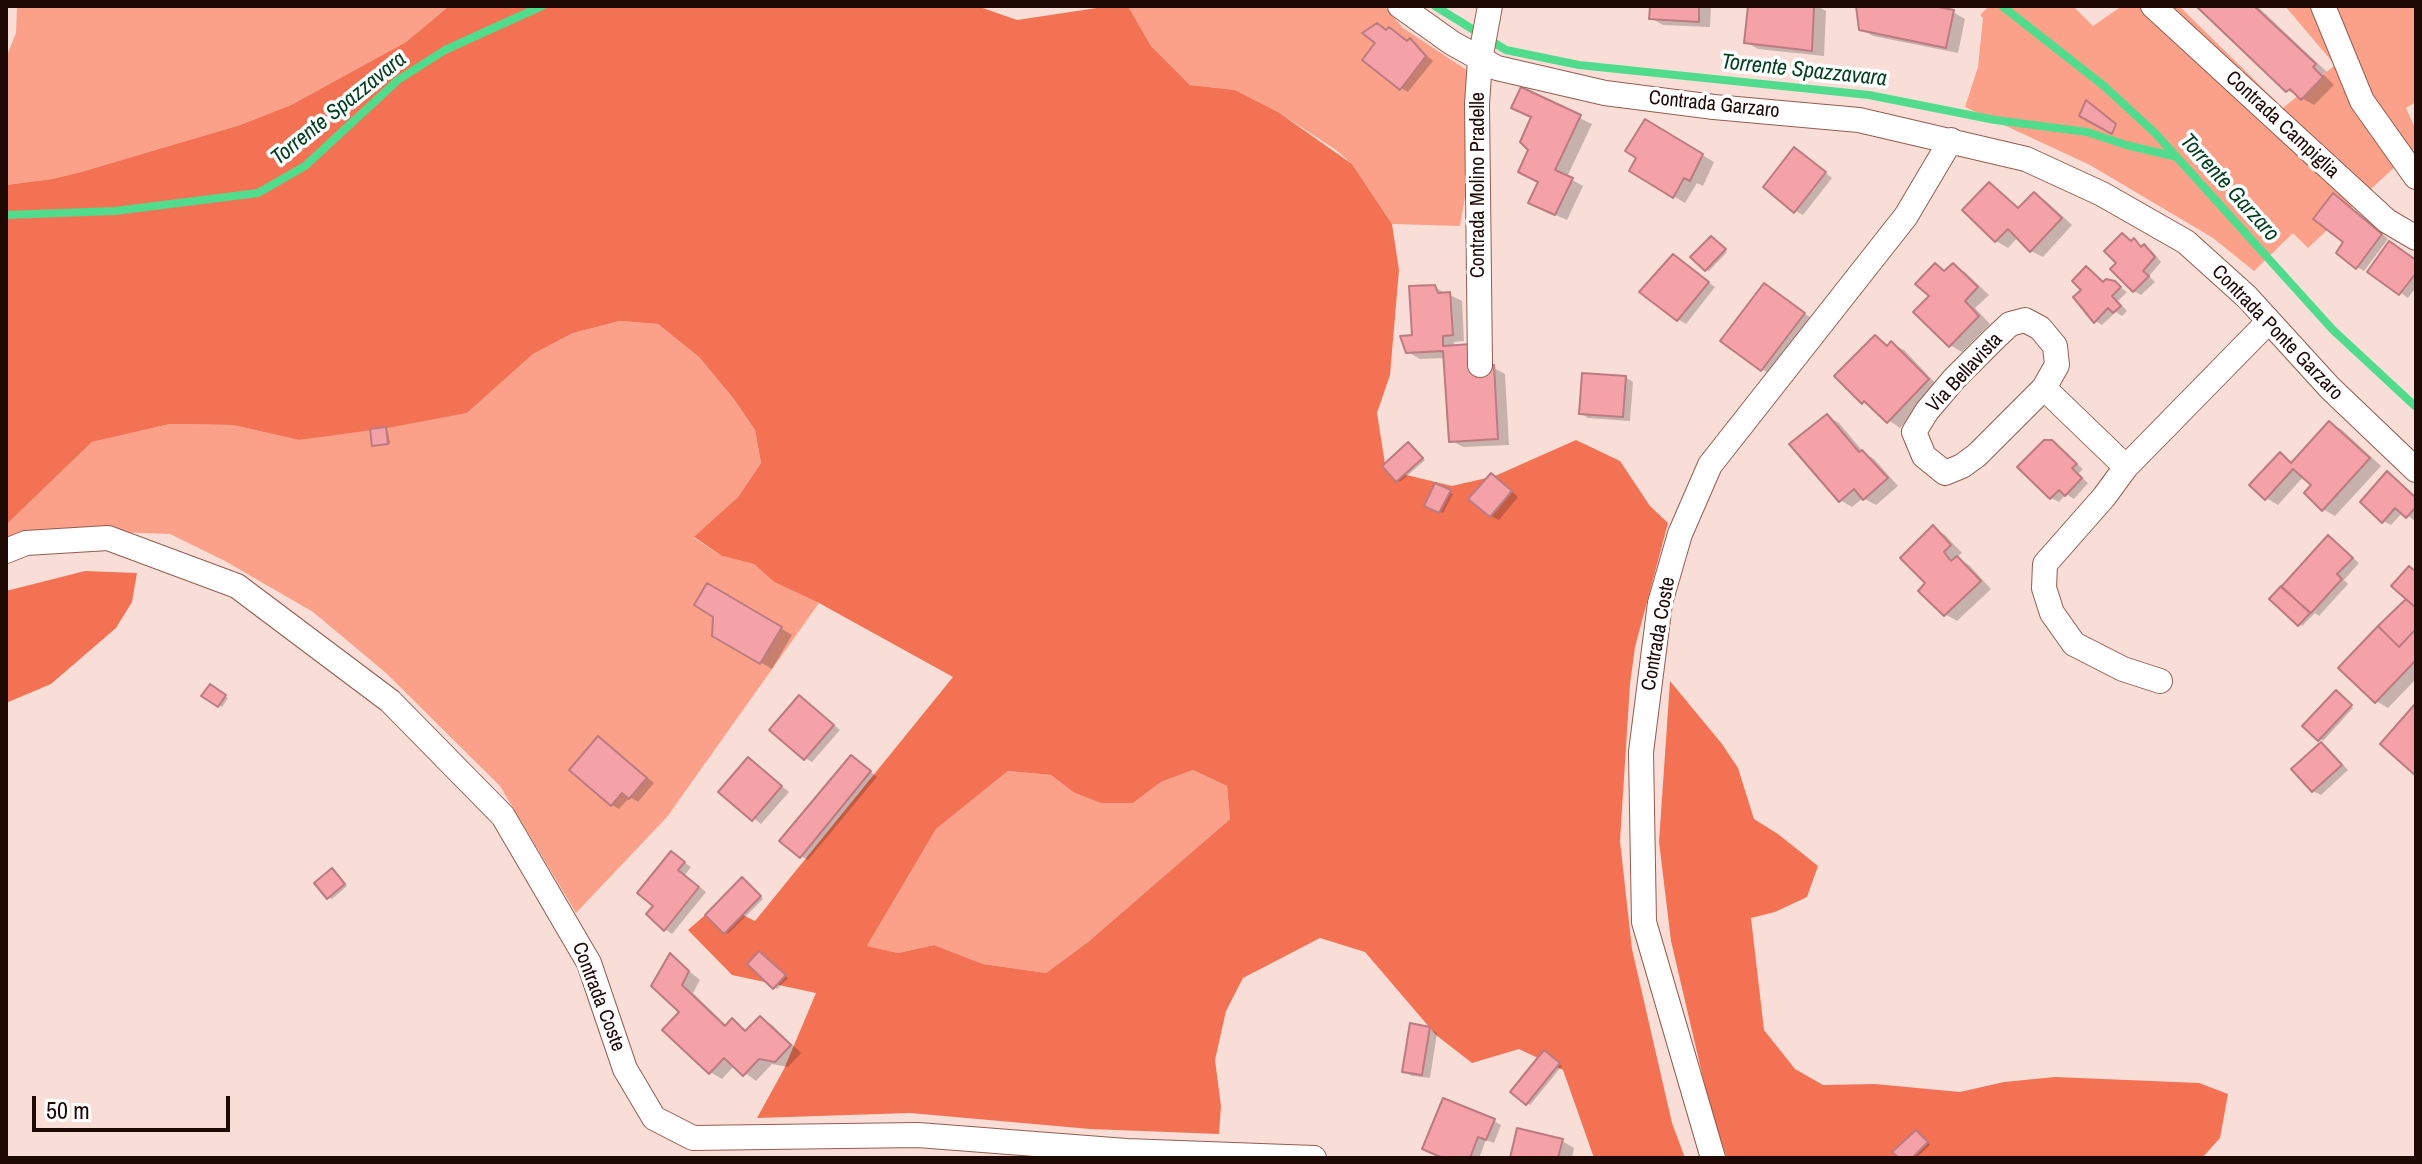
<!DOCTYPE html>
<html>
<head>
<meta charset="utf-8">
<style>
	body { margin:0 }
	#map { position:relative; width:2422px; height:1164px; overflow:hidden; background:#f9ded7; font-family:"Archivo Narrow",sans-serif }
	canvas { display:block }
	.frame { position:absolute; inset:0; border:8px solid #1f0905; pointer-events:none }
	.scale { position:absolute; left:32px; top:1096px; width:198px; height:36px; box-sizing:border-box; border:4px solid #1f0905; border-top:0; padding-left:10px; font-size:24px; line-height:28px; white-space:nowrap; color:#1f0905; -webkit-text-stroke:6px #fff; paint-order:stroke }
</style>
</head>
<body>
<div id="map">
<canvas width="2422" height="1164"></canvas>
<div class="frame"></div>
<div class="scale">50 m</div>
</div>
<script>
const ctx = document.querySelector('canvas').getContext('2d');
ctx.lineJoin = 'round';
function paint(path, color) { ctx.fillStyle = color; ctx.fill(path, 'evenodd'); }
const poly = rows => new Path2D(rows.map(r => 'M' + r).join(''));
function trace(path, color, width, dash) { ctx.strokeStyle = color; ctx.lineWidth = width; ctx.lineCap = dash ? 'butt' : 'round'; ctx.setLineDash(dash || []); ctx.stroke(path); }
function write(font, color, halo, rows, align = 'center') {
  ctx.font = font + ' "Archivo Narrow",sans-serif'; ctx.lineWidth = 7; ctx.setLineDash([]); ctx.textBaseline = 'middle'; ctx.strokeStyle = halo; ctx.fillStyle = color; for (const [text, x, y, turn = 0] of rows) {
    ctx.save(); ctx.translate(x, y); ctx.rotate((+turn || 0) * Math.PI / 180); ctx.textAlign = isNaN(turn) ? turn : align; if (halo) ctx.strokeText(text, 0, 0); ctx.fillText(text, 0, 0); ctx.restore();
  }
}
paint(poly([
	[17,6,449,6,406,42,291,105,240,125,81,172,52,179,6,185,6,58,16,33],
	[1128,6,1384,6,1403,28,1485,82,1460,226,1392,224,1352,164,1336,150,1278,112,1235,90,1190,85,1151,46],
	[1989,6,2073,6,2093,26,2122,6,2179,6,2283,108,2335,65,2285,6,2416,6,2416,102,2406,108,2416,130,2416,147,2308,248,2293,233,2254,271,2213,238,2090,165,1965,107,1978,67,1983,18,1980,15],
	[620,321,658,324,699,357,733,398,755,430,761,463,738,497,694,538,722,556,754,564,774,582,819,603,667,817,576,913,500,786,386,673,313,612,225,561,170,534,82,531,6,550,6,525,92,442,170,424,233,425,299,440,467,413,533,354,573,333],
	[1193,770,1227,786,1230,819,1088,942,1046,973,983,964,934,945,898,953,867,946,936,829,1008,771,1051,775,1073,792,1133,803,1161,782]
]), '#fba18a');
paint(poly([
	[449,6,977,6,1017,20,1110,6,1128,6,1151,46,1190,85,1235,90,1278,112,1352,164,1392,224,1399,270,1390,375,1377,413,1386,470,1452,486,1495,476,1576,440,1620,461,1650,506,1668,523,1635,647,1630,684,1620,841,1632,949,1672,1123,1685,1158,1594,1158,1563,1070,1519,1049,1472,1063,1436,1035,1365,952,1320,938,1243,978,1226,1011,1215,1060,1221,1106,1219,1134,1090,1129,910,1113,757,1118,784,1069,816,993,732,975,688,930,719,903,755,921,953,677,819,603,774,582,754,564,722,556,694,537,738,497,761,463,755,430,733,398,699,357,658,324,620,321,573,333,533,354,467,413,387,428,299,440,233,425,170,424,92,442,6,525,6,185,52,179,81,172,240,125,291,105,406,42],
	[1193,770,1227,786,1230,819,1088,942,1046,973,983,964,934,945,898,953,867,946,936,829,1008,771,1051,775,1073,792,1101,803,1133,803,1161,782],
	[85,571,137,573,132,602,116,628,51,684,6,703,6,591],
	[1670,681,1722,744,1738,768,1754,819,1778,834,1818,866,1807,897,1775,912,1751,918,1764,1030,1795,1069,1823,1085,1875,1084,1960,1092,2004,1082,2055,1077,2199,1083,2228,1094,2220,1138,2202,1158,1727,1158,1711,1112,1671,941,1659,842]
]), '#f47254');
paint(poly([
	[1648,6,1711,6,1710,27,1663,25,1651,18,1652,8],
	[1750,6,1817,6,1826,11,1824,56,1758,49,1746,42],
	[1858,6,1922,6,1953,12,1965,19,1958,53,1873,36,1861,29],
	[2199,6,2257,6,2327,72,2323,74,2334,85,2314,105,2287,90],
	[1410,41,1433,61,1408,92,1401,88],
	[1522,90,1592,124,1567,177,1583,186,1567,220,1542,209,1540,182,1531,149,1534,118],
	[1646,121,1714,162,1703,186,1697,183,1685,203,1631,171,1639,158],
	[1802,154,1832,178,1803,215,1796,211],
	[1989,185,2020,208,2034,194,2046,201,2072,225,2043,257,2031,251,2018,237,2008,248,1996,241,1965,210],
	[2334,195,2388,239,2364,271,2357,267,2345,241],
	[2122,235,2152,251,2161,262,2149,276,2155,282,2141,295,2134,291,2118,263],
	[1714,240,1727,252,1709,271,1706,270],
	[1681,261,1715,287,1686,324,1678,319],
	[2416,261,2416,287,2408,298,2370,271],
	[1935,265,1946,271,1953,265,1965,272,1989,295,1975,308,1990,324,1962,352,1950,345,1931,296],
	[2087,268,2105,283,2114,283,2127,292,2118,301,2127,311,2122,316,2116,312,2102,325,2095,321,2084,290],
	[1765,285,1815,321,1773,376,1762,369],
	[1434,287,1462,301,1464,341,1454,342,1454,347,1505,374,1509,445,1463,447,1451,440,1446,358,1420,359,1408,352],
	[1876,337,1890,346,1892,344,1904,350,1939,387,1900,428,1863,402],
	[1625,377,1633,382,1630,421,1588,418,1581,413],
	[1827,416,1839,423,1865,454,1874,459,1898,486,1876,505,1863,498,1852,507,1840,500],
	[2330,423,2342,430,2381,466,2335,516,2323,509,2314,485,2304,476,2278,505,2266,498,2280,454,2294,463],
	[385,429,388,431,390,444,374,444],
	[2052,442,2083,469,2078,474,2088,483,2074,499,2066,494,2059,502,2051,498],
	[1409,444,1425,460,1400,482,1397,480],
	[2394,478,2416,497,2416,519,2415,521,2403,512,2391,525,2383,521],
	[1499,480,1518,497,1499,520,1491,516],
	[1436,486,1453,494,1443,513,1427,505],
	[1934,528,1945,535,1962,553,1956,558,1969,565,1991,589,1957,621,1945,614,1928,583],
	[2329,538,2359,563,2344,580,2348,584,2319,616,2315,613,2302,626,2272,599],
	[2416,572,2416,679,2388,708,2376,701],
	[707,585,792,635,772,669,714,635,716,615],
	[210,686,228,698,222,707,204,695],
	[2339,695,2353,708,2323,741,2320,739],
	[807,702,840,730,812,762,805,758],
	[606,743,654,783,638,802,630,797,619,809,612,805],
	[2322,744,2329,749,2348,770,2321,795,2313,791],
	[749,760,789,792,761,824,721,792],
	[859,762,877,777,808,860,801,856],
	[679,858,691,867,685,875,706,892,672,934,665,929],
	[332,870,347,886,332,899,329,897],
	[745,881,763,899,728,934,725,932],
	[763,955,788,978,777,989,774,987],
	[671,956,700,980,693,993,727,1026,732,1020,748,1031,760,1018,772,1025,801,1053,788,1067,772,1064,756,1081,735,1065,722,1079,710,1072,682,1012],
	[1430,1029,1437,1033,1430,1078,1412,1076,1404,1071],
	[1548,1054,1562,1066,1530,1105,1527,1103],
	[1494,1121,1501,1125,1494,1143,1486,1140,1479,1158,1445,1158],
	[1920,1134,1930,1145,1916,1158,1902,1158],
	[1562,1141,1574,1148,1572,1158,1512,1158]
]), '#0003');
trace(poly([
	[1435,6,1506,50,1579,65,1869,95,1995,120,2087,132,2126,145,2177,157],
	[2002,6,2104,86,2155,133,2333,330,2416,407],
	[6,215,115,211,258,193,305,166,398,80,445,50,542,6]
]), '#50dc8c', 8);
const building = poly([
	[1699,6,1699,22,1649,19,1650,7,1646,7,1699,6],
	[1748,6,1814,6,1812,51,1744,43,1748,6],
	[1856,6,1933,6,1954,10,1946,48,1859,30,1856,6],
	[2196,6,2254,6,2316,64,2313,67,2323,77,2301,100,2290,89,2286,92,2196,6],
	[1377,23,1386,30,1389,27,1407,41,1410,38,1426,56,1400,90,1362,60,1375,43,1362,33,1377,23],
	[1521,87,1581,115,1555,170,1573,178,1555,215,1528,203,1538,182,1518,172,1528,150,1520,142,1531,117,1511,108,1521,87],
	[2086,100,2116,124,2112,134,2079,116,2086,100],
	[1645,119,1703,154,1690,181,1684,178,1673,198,1629,171,1636,158,1625,151,1645,119],
	[1794,147,1826,172,1794,213,1763,187,1794,147],
	[1989,182,2018,208,2034,192,2062,218,2030,252,2008,229,1995,242,1962,210,1989,182],
	[2333,193,2382,234,2356,269,2336,253,2343,242,2313,219,2333,193],
	[2122,233,2131,241,2134,238,2141,247,2144,244,2155,257,2143,271,2149,276,2133,292,2110,269,2116,263,2104,251,2122,233],
	[1711,236,1726,249,1705,271,1690,257,1711,236],
	[2389,241,2416,260,2416,273,2399,295,2367,272,2389,241],
	[1673,254,1709,282,1677,321,1639,292,1673,254],
	[1935,263,1944,271,1953,263,1978,287,1965,301,1979,316,1949,347,1913,312,1929,296,1915,284,1935,263],
	[2086,266,2103,282,2106,279,2115,281,2121,287,2112,296,2121,306,2113,313,2108,308,2094,323,2073,297,2081,290,2072,281,2086,266],
	[1764,283,1805,313,1761,371,1720,341,1764,283],
	[1435,285,1438,293,1450,292,1453,335,1443,336,1443,346,1472,344,1473,367,1494,365,1498,439,1449,442,1443,351,1406,353,1400,336,1412,335,1409,286,1435,285],
	[1875,335,1887,346,1891,341,1929,379,1887,423,1864,401,1862,404,1834,376,1875,335],
	[1582,373,1626,376,1623,417,1579,414,1582,373],
	[1827,414,1859,452,1862,450,1888,478,1863,500,1854,489,1839,502,1789,444,1827,414],
	[2329,421,2370,458,2322,511,2304,493,2311,485,2293,469,2265,500,2249,485,2280,452,2291,463,2329,421],
	[386,427,388,444,372,446,370,429,386,427],
	[2044,440,2052,440,2077,464,2072,468,2082,478,2065,496,2059,490,2050,499,2017,467,2044,440],
	[1408,442,1423,458,1396,482,1382,466,1408,442],
	[2387,471,2416,498,2416,507,2406,518,2395,508,2382,523,2360,502,2387,471],
	[1491,473,1512,491,1490,517,1468,499,1491,473],
	[1435,483,1451,490,1439,513,1424,506,1435,483],
	[1933,525,1951,545,1944,552,1951,561,1957,556,1981,581,1944,616,1918,591,1925,583,1900,558,1933,525],
	[2328,535,2353,558,2337,574,2342,579,2311,613,2281,587,2328,535],
	[2409,566,2416,572,2416,608,2391,586,2409,566],
	[707,583,782,627,760,664,712,636,713,617,694,605,707,583],
	[2281,586,2310,613,2298,626,2269,599,2281,586],
	[2406,599,2416,608,2416,629,2399,647,2378,626,2406,599],
	[2378,626,2399,647,2416,629,2416,660,2375,703,2338,668,2378,626],
	[210,684,226,695,218,707,201,696,210,684],
	[2336,690,2352,705,2318,741,2302,726,2336,690],
	[799,695,834,725,804,760,769,730,799,695],
	[2415,704,2416,705,2416,776,2380,744,2415,704],
	[598,736,647,778,629,799,622,793,611,806,569,770,598,736],
	[2321,742,2342,765,2312,792,2291,769,2321,742],
	[851,755,871,771,800,858,779,841,851,755],
	[748,757,782,786,752,821,718,792,748,757],
	[671,851,685,862,678,870,699,887,664,931,646,914,653,906,637,893,671,851],
	[332,868,345,884,327,899,314,883,332,868],
	[742,877,761,896,724,934,705,915,742,877],
	[759,951,786,975,773,989,747,964,759,951],
	[670,953,689,971,682,985,725,1026,732,1018,745,1031,760,1016,791,1045,775,1062,759,1059,743,1076,724,1058,709,1074,662,1030,679,1012,651,986,670,953],
	[1410,1023,1430,1027,1422,1075,1402,1072,1410,1023],
	[1544,1050,1560,1063,1526,1105,1510,1092,1544,1050],
	[1443,1098,1495,1119,1486,1140,1478,1137,1470,1158,1443,1158,1422,1149,1443,1098],
	[1517,1128,1563,1139,1558,1158,1510,1158,1517,1128],
	[1916,1130,1928,1142,1912,1158,1899,1158,1892,1152,1916,1130]
]);
paint(building, '#f5a1a8');
trace(building, '#bb7b80', 2);
const minor = poly([
	[1400,6,1452,43,1497,68,1605,93,1714,107,1859,120,2026,159,2102,194,2186,242,2247,297,2330,388,2416,470],
	[2153,6,2387,221,2416,238],
	[2323,6,2362,101,2416,177],
	[1480,365,1477,104,1480,60,1490,6],
	[2044,388,1977,455,1962,466,1945,473,1924,456,1914,432,1927,411,1954,379,1994,339,2010,324,2025,320,2040,328,2055,346,2057,365,2044,388,2126,467],
	[6,551,26,543,108,538,237,586,390,701,503,816,589,963,625,1069,654,1118,693,1138,918,1135,1126,1151,1314,1158],
	[2160,681,2123,669,2074,644,2052,613,2044,588,2045,564,2104,497,2126,467,2269,321],
	[1713,1158,1644,922,1641,752,1660,603,1680,534,1710,465,1906,216,1951,140]
]);
trace(minor, '#955c4e', 26);
trace(minor, '#fff', 24);
write('20px', '#1f0905', '#fff', [
	["Contrada Garzaro",1714,105,6],
	["Contrada Campiglia",2282,125,43],
	["Contrada Molino Pradelle",1479,185,-90],
	["Contrada Ponte Garzaro",2277,333,46],
	["Via Bellavista",1965,373,-47],
	["Contrada Coste",1659,634,-80],
	["Contrada Coste",598,997,69]
]);
write('italic 22px', '#023e20', '#fff', [
	["Torrente Spazzavara",1804,71,6],
	["Torrente Spazzavara",339,109,-39],
	["Torrente Garzaro",2229,188,48]
]);
</script>
</body>
</html>
